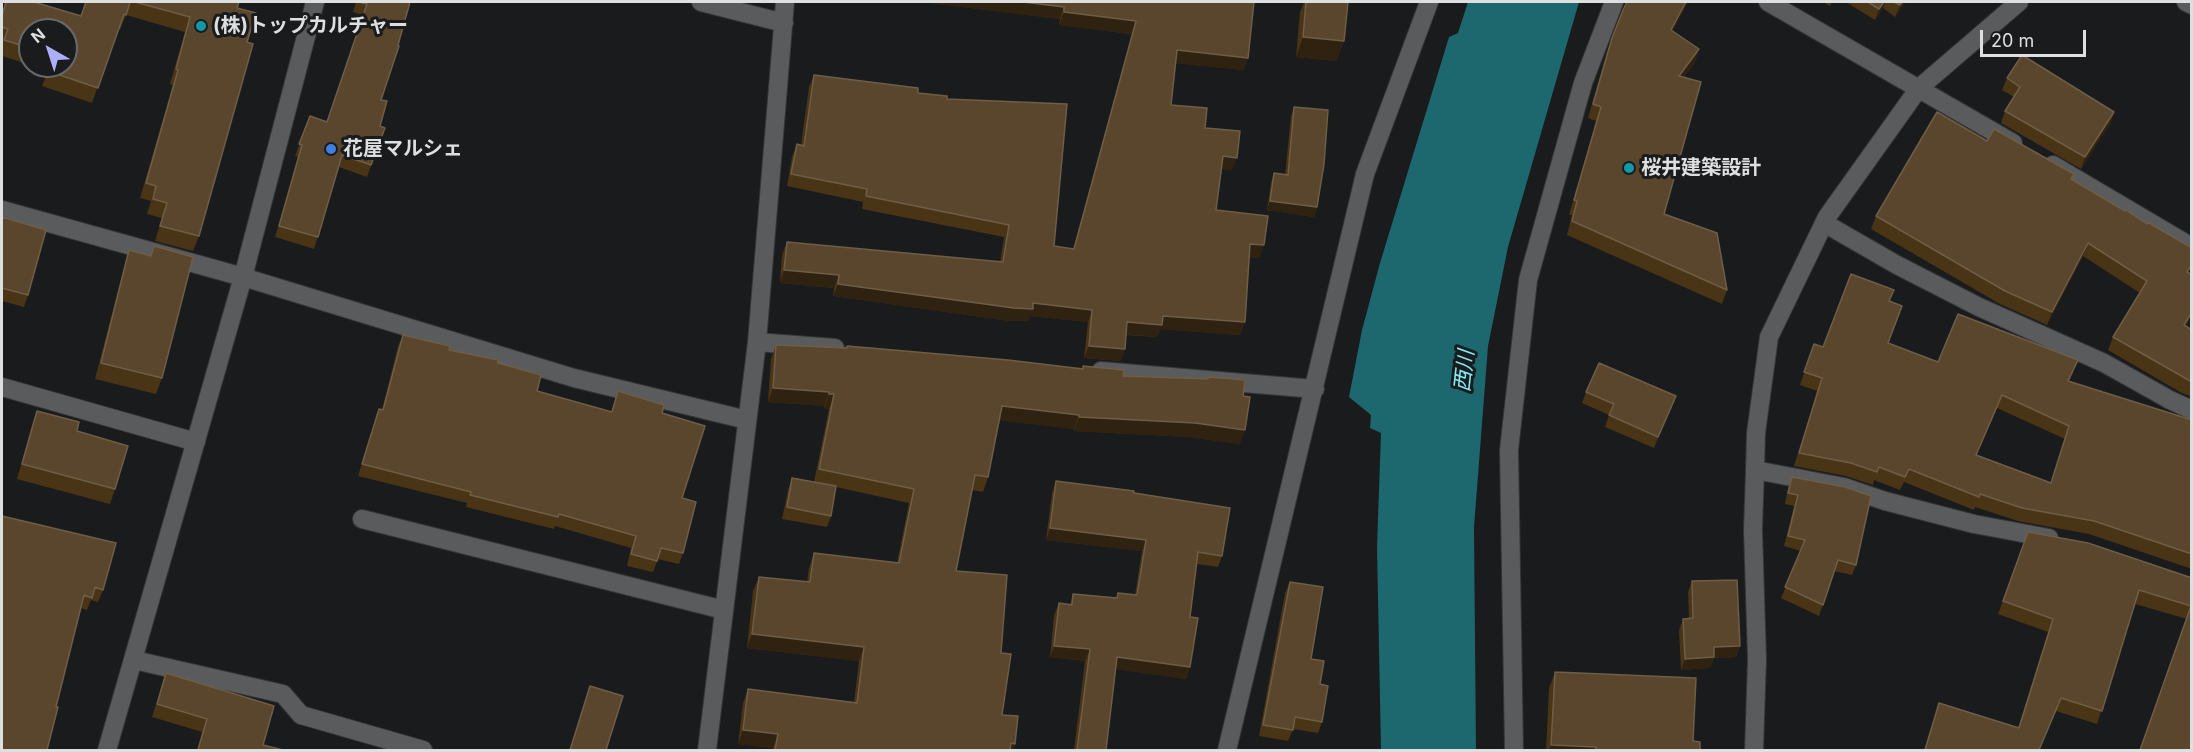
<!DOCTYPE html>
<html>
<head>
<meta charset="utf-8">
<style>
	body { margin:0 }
	#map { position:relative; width:2193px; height:752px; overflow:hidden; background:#1a1b1d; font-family:Inter,sans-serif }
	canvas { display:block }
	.frame { position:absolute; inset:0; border:3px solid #dedfe0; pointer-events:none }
	.north { position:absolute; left:18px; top:18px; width:60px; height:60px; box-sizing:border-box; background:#1a1b1d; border:2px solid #68696b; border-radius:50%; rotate:321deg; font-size:16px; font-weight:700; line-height:24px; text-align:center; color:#dedfe0 }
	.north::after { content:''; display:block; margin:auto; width:21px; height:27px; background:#adaffb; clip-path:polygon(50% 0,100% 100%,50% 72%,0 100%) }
	.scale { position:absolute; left:1980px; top:30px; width:106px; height:27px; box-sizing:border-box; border:3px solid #dedfe0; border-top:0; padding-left:8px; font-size:18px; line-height:21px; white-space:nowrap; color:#dedfe0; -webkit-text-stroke:4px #1a1b1d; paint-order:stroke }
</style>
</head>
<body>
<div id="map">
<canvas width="2193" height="752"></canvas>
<div class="frame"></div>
<div class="north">N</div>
<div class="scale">20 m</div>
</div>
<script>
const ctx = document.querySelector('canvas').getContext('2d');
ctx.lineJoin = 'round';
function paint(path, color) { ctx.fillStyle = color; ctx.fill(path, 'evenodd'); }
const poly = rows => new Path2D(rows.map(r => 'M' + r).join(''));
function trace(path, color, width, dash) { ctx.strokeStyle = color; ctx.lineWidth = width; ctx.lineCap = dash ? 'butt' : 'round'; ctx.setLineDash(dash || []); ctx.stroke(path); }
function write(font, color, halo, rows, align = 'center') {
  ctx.font = font + ' Inter,"Noto Sans JP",sans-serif'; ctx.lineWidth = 6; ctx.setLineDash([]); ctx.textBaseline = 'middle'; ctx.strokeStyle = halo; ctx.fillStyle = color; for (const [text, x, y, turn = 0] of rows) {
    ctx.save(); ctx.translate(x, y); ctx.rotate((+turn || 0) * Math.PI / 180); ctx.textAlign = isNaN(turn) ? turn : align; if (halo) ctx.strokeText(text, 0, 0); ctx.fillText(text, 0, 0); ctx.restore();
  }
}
paint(poly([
	[1468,2,1579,2,1508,247,1488,346,1474,527,1476,750,1381,750,1377,547,1381,433,1370,428,1371,415,1349,397,1362,330,1380,263,1449,37,1458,33]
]), '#1d676e');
const minor = poly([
	[701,2,784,23],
	[1768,2,2013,143],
	[2186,2,2192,5],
	[2053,165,2192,247],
	[2,210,243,277,574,378,747,420],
	[1824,223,1897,265,1979,307,2104,363,2170,400,2192,410],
	[757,342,835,348],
	[1101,371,1315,389],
	[2,387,196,442],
	[1755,470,1844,487,1885,501,1974,524,2049,538],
	[362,519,724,610],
	[134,660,283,694,301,715,423,750],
	[107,750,243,277,315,2],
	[707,750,757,342,785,2],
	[1227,750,1365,174,1429,2],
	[1514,750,1509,450,1528,280,1583,83,1614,2],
	[1754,750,1757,659,1753,530,1755,470,1756,433,1769,337,1827,217,1919,88,2019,2]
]);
trace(minor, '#353637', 20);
trace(minor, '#5a5b5d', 18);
paint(poly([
	[5,2,81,16,85,2,239,2,237,8,247,42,199,236,193,251,155,241,162,218,147,214,151,201,140,198,173,85,170,84,185,32,126,15,120,30,118,29,92,103,42,86,48,71,33,66,66,66,30,30,30,65,2,56,2,13],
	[356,2,410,2,381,100,380,126,385,128,367,177,339,167,314,249,275,237,298,157,295,156,310,116,327,122,363,15,353,12],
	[931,2,1254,2,1248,58,1243,70,1176,63,1171,105,1205,128,1232,170,1222,169,1216,210,1264,245,1259,258,1249,257,1245,322,1240,335,1161,329,1157,337,1126,335,1125,349,1120,361,1084,358,1088,322,1030,316,1028,321,1010,321,833,296,834,288,780,283,782,255,787,242,1000,262,1004,237,862,209,863,202,787,186,792,157,797,144,801,145,809,87,814,75,918,93,947,99,1054,246,1073,249,1132,34,1059,25,1060,19,931,3],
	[1304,2,1348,2,1344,41,1336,61,1296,57,1300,12],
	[1823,2,1832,2,1830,6],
	[1846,2,1905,2,1895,17,1883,8,1875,20],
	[1623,10,1673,31,1699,49,1694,64,1684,77,1664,214,1727,290,1722,304,1567,235,1572,215,1569,215,1596,121,1588,118,1607,52],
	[2007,78,2114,112,2110,124,2081,169,2001,123,2005,111,2014,97,2002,90],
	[1294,107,1317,207,1314,217,1267,210,1271,183,1274,173,1285,175,1291,116],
	[1987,141,2072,180,2192,270,2189,273,2192,317,2186,326,2192,330,2192,397,2180,392,2108,350,2113,337,2140,293,2083,256,2047,325,2000,304,1871,229,1876,216],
	[2,217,28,295,24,307,2,301],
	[129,250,162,378,156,394,95,379,124,267],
	[1889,301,1888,343,1938,362,2073,373,2069,381,2192,420,2192,569,2089,534,2018,521,1975,507,1974,510,1904,482,1900,490,1874,480,1873,485,1846,476,1794,466,1817,391,1800,385,1814,344,1823,347],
	[1997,408,2065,439,2051,483,1976,455],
	[403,335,449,350,498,363,537,391,611,412,618,391,662,413,682,498,683,553,679,564,658,559,653,572,627,566,631,548,555,526,554,529,466,507,467,503,358,476,379,409,382,410,398,346],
	[776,345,847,348,847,346,1082,368,1083,366,1123,376,1207,379,1208,377,1243,396,1240,444,1189,437,1074,431,1074,429,999,420,988,477,983,492,972,490,956,571,1001,653,1002,715,1015,744,1013,750,772,750,773,748,738,744,743,703,748,689,854,702,859,661,747,648,753,591,759,577,807,582,809,568,814,553,897,563,909,503,836,487,831,516,827,527,782,519,788,490,792,478,814,482,829,409,824,408,824,406,768,402,771,359],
	[1586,392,1672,407,1654,448,1605,427,1609,415,1582,403],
	[37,411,77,431,115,489,110,504,17,479,32,425],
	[1792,477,1856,565,1852,575,1834,571,1819,616,1781,598,1801,551,1784,546,1794,506,1785,504,1788,488],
	[1056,481,1134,493,1222,556,1218,567,1197,564,1190,617,1190,667,1186,679,1116,669,1106,750,1074,750,1085,661,1050,657,1054,615,1059,603,1070,604,1073,594,1116,598,1118,593,1135,595,1142,551,1046,540,1052,493],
	[2,516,103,590,98,602,91,600,87,610,81,608,56,707],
	[2028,532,2192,578,2192,747,2187,619,2135,604,2097,724,2056,711,2039,750,1924,750,1939,703,2018,728,2048,632,1998,614],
	[1692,581,1740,646,1736,657,1714,658,1710,668,1681,670,1679,630,1683,619,1689,619,1688,592],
	[1290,582,1311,659,1320,684,1322,722,1318,733,1293,729,1288,741,1259,736,1285,593],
	[1555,672,1693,741,1700,750,1546,750,1549,688],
	[166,673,263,745,283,750,197,750,202,732,152,717]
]), '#493416');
paint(poly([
	[932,2,1023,2,1064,7,1060,19,931,3],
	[1686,2,1688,2,1666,44,1671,30],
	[1884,2,1886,2,1883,8,1875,20,1879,9],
	[1902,2,1905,2,1895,17,1900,5],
	[1064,12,1136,21,1132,34,1059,25],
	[1303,37,1344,41,1336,61,1296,57],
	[1699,49,1694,64,1674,90,1679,76],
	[1177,50,1248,58,1243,70,1173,63],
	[2114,112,2110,124,2081,169,2085,157],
	[1223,156,1237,158,1232,170,1219,169],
	[1270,201,1317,207,1314,217,1267,210],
	[2088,243,2083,256,2047,325,2052,312],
	[1250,244,1264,245,1259,258,1246,256],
	[2192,264,2192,270,2182,285,2187,272],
	[784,270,839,275,834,288,780,283],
	[838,284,1033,303,1092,310,1088,322,1030,316,1028,321,1010,321,833,296],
	[2192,312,2192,317,2179,338,2184,325],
	[1163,316,1245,322,1240,335,1161,329,1157,337,1122,334,1127,322],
	[1089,346,1125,349,1120,361,1084,358],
	[773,388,829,392,824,406,768,402],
	[829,394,834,394,829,409,824,408],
	[2002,395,1997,408,1971,468,1976,455],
	[1676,396,1672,407,1654,448,1658,437],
	[1002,406,1079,415,1074,429,997,420],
	[1079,417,1195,423,1245,430,1240,444,1189,437,1074,431],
	[1050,528,1146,540,1142,551,1046,540],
	[752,634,864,647,859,661,747,648],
	[1054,646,1090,649,1085,661,1050,657],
	[1740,646,1736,657,1714,658,1710,668,1681,670,1685,659,1714,647],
	[1117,657,1190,667,1186,679,1113,669],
	[743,730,778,734,773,748,738,744],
	[1011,743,1015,744,1013,750,1008,750],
	[1551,745,1596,747,1595,750,1549,750]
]), '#302210');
const building = poly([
	[6,2,34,2,81,16,86,2,130,2,126,15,124,14,98,88,48,71,49,66,66,66,66,30,30,30,30,48,4,40,8,29,2,27,2,16,6,2],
	[135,2,239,2,237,8,256,13,247,42,253,44,199,236,160,226,167,203,153,199,156,186,146,183,178,70,176,69,190,17,135,2],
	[358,2,410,2,398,45,399,46,381,100,387,101,380,126,385,128,371,165,342,155,318,237,279,226,302,145,299,144,310,116,327,122,367,4,358,2],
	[1023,2,1254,2,1248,58,1177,50,1171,105,1207,108,1205,128,1240,131,1237,158,1223,156,1216,210,1268,216,1264,245,1250,244,1245,322,1163,316,1162,325,1127,322,1125,349,1089,346,1092,310,1033,303,1033,309,1014,308,838,284,839,275,784,270,787,242,1003,262,1009,225,866,196,867,189,791,174,797,144,804,146,814,75,918,88,918,93,947,96,947,99,1067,104,1054,246,1074,249,1136,21,1064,12,1064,7,1023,2],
	[1306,2,1348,2,1344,41,1303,37,1306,2],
	[1627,2,1686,2,1671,30,1699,49,1679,76,1701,82,1664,214,1717,233,1727,290,1572,221,1577,201,1574,200,1601,107,1593,104,1612,38,1623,10,1627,2],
	[1868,2,1884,2,1879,9,1868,2],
	[1894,2,1902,2,1900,5,1894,2],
	[2022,55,2114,112,2085,157,2005,111,2020,87,2007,78,2022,55],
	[1294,107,1328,110,1324,164,1317,207,1270,201,1274,173,1288,175,1294,107],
	[1937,112,1987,141,1994,129,2074,174,2071,179,2125,211,2126,210,2147,224,2149,223,2192,248,2192,264,2187,272,2192,275,2192,312,2184,325,2192,330,2192,382,2113,337,2147,281,2088,243,2052,312,2005,291,1876,216,1937,112],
	[2,217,46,230,28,295,2,288,2,217],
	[154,246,193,257,162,378,101,363,129,250,151,256,154,246],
	[1851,274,1894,290,1889,301,1902,306,1888,343,1938,362,1958,314,2078,360,2068,381,2192,420,2192,554,2094,521,2022,508,1980,494,1979,497,1909,469,1905,477,1879,467,1877,472,1851,463,1799,453,1822,378,1804,372,1814,344,1823,347,1851,274],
	[2002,395,2069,426,2051,483,1976,455,2002,395],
	[403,335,450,346,449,350,498,360,498,363,541,375,537,391,612,412,618,391,664,405,662,413,705,426,682,498,696,502,683,553,661,548,657,561,631,554,636,536,559,514,558,517,470,495,471,492,362,464,379,409,383,410,403,335],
	[776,345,847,348,847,346,1008,360,1083,369,1083,366,1124,370,1123,376,1208,379,1208,377,1245,380,1243,396,1250,397,1245,430,1195,423,1079,417,1079,415,1002,406,988,477,975,475,956,571,1007,575,1001,653,1011,654,1002,715,1018,716,1015,744,1011,743,1010,750,775,750,778,734,743,730,748,689,857,703,864,647,752,634,759,577,810,582,814,553,899,563,914,489,819,469,834,394,829,394,829,392,773,388,776,345],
	[1599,363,1676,396,1658,437,1609,415,1614,404,1586,392,1599,363],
	[37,411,79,422,77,431,128,446,115,489,22,464,37,411],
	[1792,477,1845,487,1871,496,1856,565,1838,560,1823,605,1785,587,1805,540,1788,536,1798,495,1788,493,1792,477],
	[792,478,836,486,831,516,787,507,792,478],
	[1056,481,1134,491,1134,493,1230,508,1222,556,1198,552,1190,617,1198,618,1190,667,1117,657,1106,750,1077,750,1090,649,1054,646,1059,603,1072,605,1073,594,1117,598,1118,593,1137,595,1146,540,1050,528,1056,481],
	[2,516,116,543,103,590,95,587,92,598,84,595,56,707,58,707,47,750,2,750,2,516],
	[2028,532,2088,543,2192,578,2192,747,2190,750,2140,750,2191,606,2139,590,2102,711,2061,698,2039,750,1925,750,1939,703,2019,728,2053,619,2003,601,2028,532],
	[1737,580,1740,646,1714,647,1714,657,1685,659,1683,619,1693,618,1692,581,1737,580],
	[1290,582,1323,587,1311,659,1324,661,1320,684,1328,686,1322,722,1295,717,1293,730,1263,725,1290,582],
	[1555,672,1696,678,1693,741,1700,742,1700,750,1596,750,1596,747,1551,745,1555,672],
	[166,673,274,706,263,745,283,750,198,750,207,719,157,704,166,673],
	[590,686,623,696,606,750,570,750,590,686]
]);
paint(building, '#59462c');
trace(building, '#6e5e48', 1.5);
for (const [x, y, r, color] of [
	[201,26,6,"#0f9aa8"],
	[331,149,6,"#3f7fe0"],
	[1629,168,6,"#0f9aa8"]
]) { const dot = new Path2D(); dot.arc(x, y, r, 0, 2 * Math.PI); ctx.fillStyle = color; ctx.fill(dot); trace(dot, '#1a1b1d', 2); }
write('bold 20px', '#dedfe0', '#1a1b1d', [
	["(株)トップカルチャー",213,26],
	["花屋マルシェ",343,149],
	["桜井建築設計",1641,168]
], 'left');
write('italic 21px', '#81edf7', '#1a1b1d', [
	["西川",1465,371,-84]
]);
</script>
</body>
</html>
